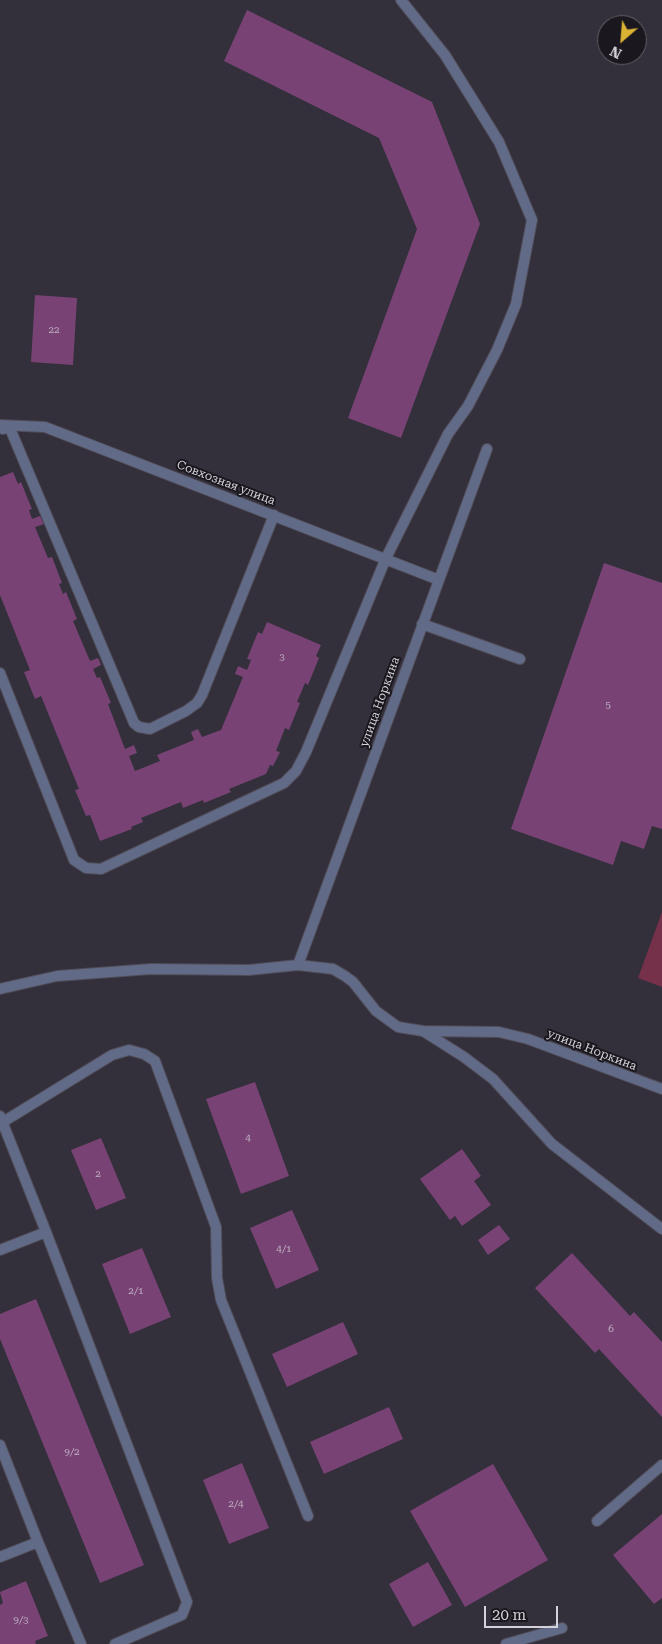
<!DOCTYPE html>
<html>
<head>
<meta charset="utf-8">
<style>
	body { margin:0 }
	#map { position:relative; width:662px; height:1644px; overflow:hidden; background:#332f3b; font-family:"Roboto Serif",serif }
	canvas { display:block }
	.north { position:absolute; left:597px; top:15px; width:50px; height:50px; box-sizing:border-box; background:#1a181e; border:1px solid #646269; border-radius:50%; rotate:207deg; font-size:14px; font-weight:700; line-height:20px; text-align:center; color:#d4d2d9 }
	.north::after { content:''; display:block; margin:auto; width:18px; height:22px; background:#dbb233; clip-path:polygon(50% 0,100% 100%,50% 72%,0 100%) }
	.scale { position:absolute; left:484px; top:1606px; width:74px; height:22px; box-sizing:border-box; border:2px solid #d4d2d9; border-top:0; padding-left:6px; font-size:15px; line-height:18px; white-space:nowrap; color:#d4d2d9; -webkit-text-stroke:4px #1a181e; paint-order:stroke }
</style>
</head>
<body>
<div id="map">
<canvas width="662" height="1644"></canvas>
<div class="north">N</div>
<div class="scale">20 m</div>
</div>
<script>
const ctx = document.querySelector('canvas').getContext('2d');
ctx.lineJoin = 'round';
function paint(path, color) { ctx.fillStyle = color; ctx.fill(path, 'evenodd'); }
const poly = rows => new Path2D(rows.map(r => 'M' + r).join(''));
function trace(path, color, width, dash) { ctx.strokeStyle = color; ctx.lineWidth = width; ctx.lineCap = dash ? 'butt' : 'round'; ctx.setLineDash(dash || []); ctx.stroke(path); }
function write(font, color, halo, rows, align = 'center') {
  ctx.font = font + ' "Roboto Serif",serif'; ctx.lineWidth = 4; ctx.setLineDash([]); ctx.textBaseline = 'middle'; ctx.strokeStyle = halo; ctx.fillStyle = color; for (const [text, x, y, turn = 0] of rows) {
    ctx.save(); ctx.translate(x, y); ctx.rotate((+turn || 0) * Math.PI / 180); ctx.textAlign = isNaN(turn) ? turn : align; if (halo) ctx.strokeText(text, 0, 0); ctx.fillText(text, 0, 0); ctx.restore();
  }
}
paint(poly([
	[662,912,662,987,638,978]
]), '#753149');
paint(poly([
	[247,10,432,102,480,224,401,438,348,418,417,229,379,138,224,61],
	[35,295,77,298,73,365,31,362],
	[13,472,18,484,21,482,32,509,29,510,32,519,40,516,44,524,35,527,48,558,52,557,62,583,59,584,63,594,66,592,77,619,73,621,90,661,98,658,101,665,93,669,97,678,100,677,111,703,108,704,125,749,134,745,137,753,129,756,135,771,160,761,157,755,194,740,191,732,198,729,202,737,221,730,243,677,235,674,238,666,247,670,251,660,247,659,258,632,262,634,267,622,321,645,316,656,319,658,308,685,305,683,297,702,300,703,289,730,285,728,276,751,280,752,273,766,270,765,266,774,229,789,231,792,204,803,203,800,183,808,181,802,141,818,143,822,131,827,132,829,100,841,90,815,86,816,75,790,79,789,41,696,35,699,24,672,30,670,0,595,0,477],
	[604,563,662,583,662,829,652,826,644,849,621,841,613,865,511,829],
	[255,1082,289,1176,241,1194,206,1099],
	[101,1138,126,1198,96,1210,71,1150],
	[462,1149,481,1176,474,1181,491,1205,462,1226,455,1216,450,1220,420,1179],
	[292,1210,319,1270,276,1289,250,1228],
	[499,1225,510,1239,488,1255,478,1240],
	[142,1248,171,1317,130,1334,102,1264],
	[572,1253,630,1316,634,1312,662,1342,662,1417,599,1349,595,1353,535,1288],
	[36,1299,144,1565,100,1583,0,1339,0,1314],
	[343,1322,358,1354,287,1387,272,1354],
	[389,1407,403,1439,324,1474,310,1442],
	[242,1463,269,1528,229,1544,203,1480],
	[493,1464,548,1560,465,1607,410,1511],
	[662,1514,662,1598,654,1604,613,1555],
	[428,1562,452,1605,413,1627,389,1584],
	[26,1581,48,1636,35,1641,36,1644,0,1644,0,1605,3,1603,0,1592]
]), '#784374');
const service = poly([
	[3,429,9,426,134,723,139,727,150,729,186,711,197,703,202,695,274,515],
	[422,624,520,659],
	[0,673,74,860,86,868,101,869,284,783,296,771,306,752,386,558],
	[423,1031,464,1057,493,1079,552,1144,662,1229],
	[0,1116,46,1232],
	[3,1122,112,1055,129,1050,144,1054,155,1061,216,1227,217,1278,221,1300,308,1516],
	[0,1250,46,1232,187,1602,182,1615,115,1644],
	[0,1445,38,1542,0,1557],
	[597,1521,662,1465],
	[38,1542,81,1644],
	[506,1644,562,1628]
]);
const minor = poly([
	[0,425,45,427,439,580],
	[386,558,448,434,468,406,497,350,516,304,532,220,499,142,445,55,401,0],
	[298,965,333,969,345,976,353,982,376,1011,398,1027,423,1031,499,1032,528,1039,662,1089],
	[0,989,57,976,151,969,249,970,298,965,487,449]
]);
trace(service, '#504c57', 12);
trace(minor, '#504c57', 12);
trace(service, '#616a86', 10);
trace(minor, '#616a86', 10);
write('10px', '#bdaec0', null, [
	["22",54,330],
	["3",282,657],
	["5",608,705],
	["4",248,1138],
	["2",98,1174],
	["4/1",284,1249],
	["2/1",136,1291],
	["6",611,1329],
	["9/2",72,1452],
	["2/4",236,1504],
	["9/3",21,1620]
]);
write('12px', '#d4d2d9', '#1a181e', [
	["Совхозная улица",226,483,21],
	["улица Норкина",380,702,-70],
	["улица Норкина",592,1050,21]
]);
</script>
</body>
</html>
